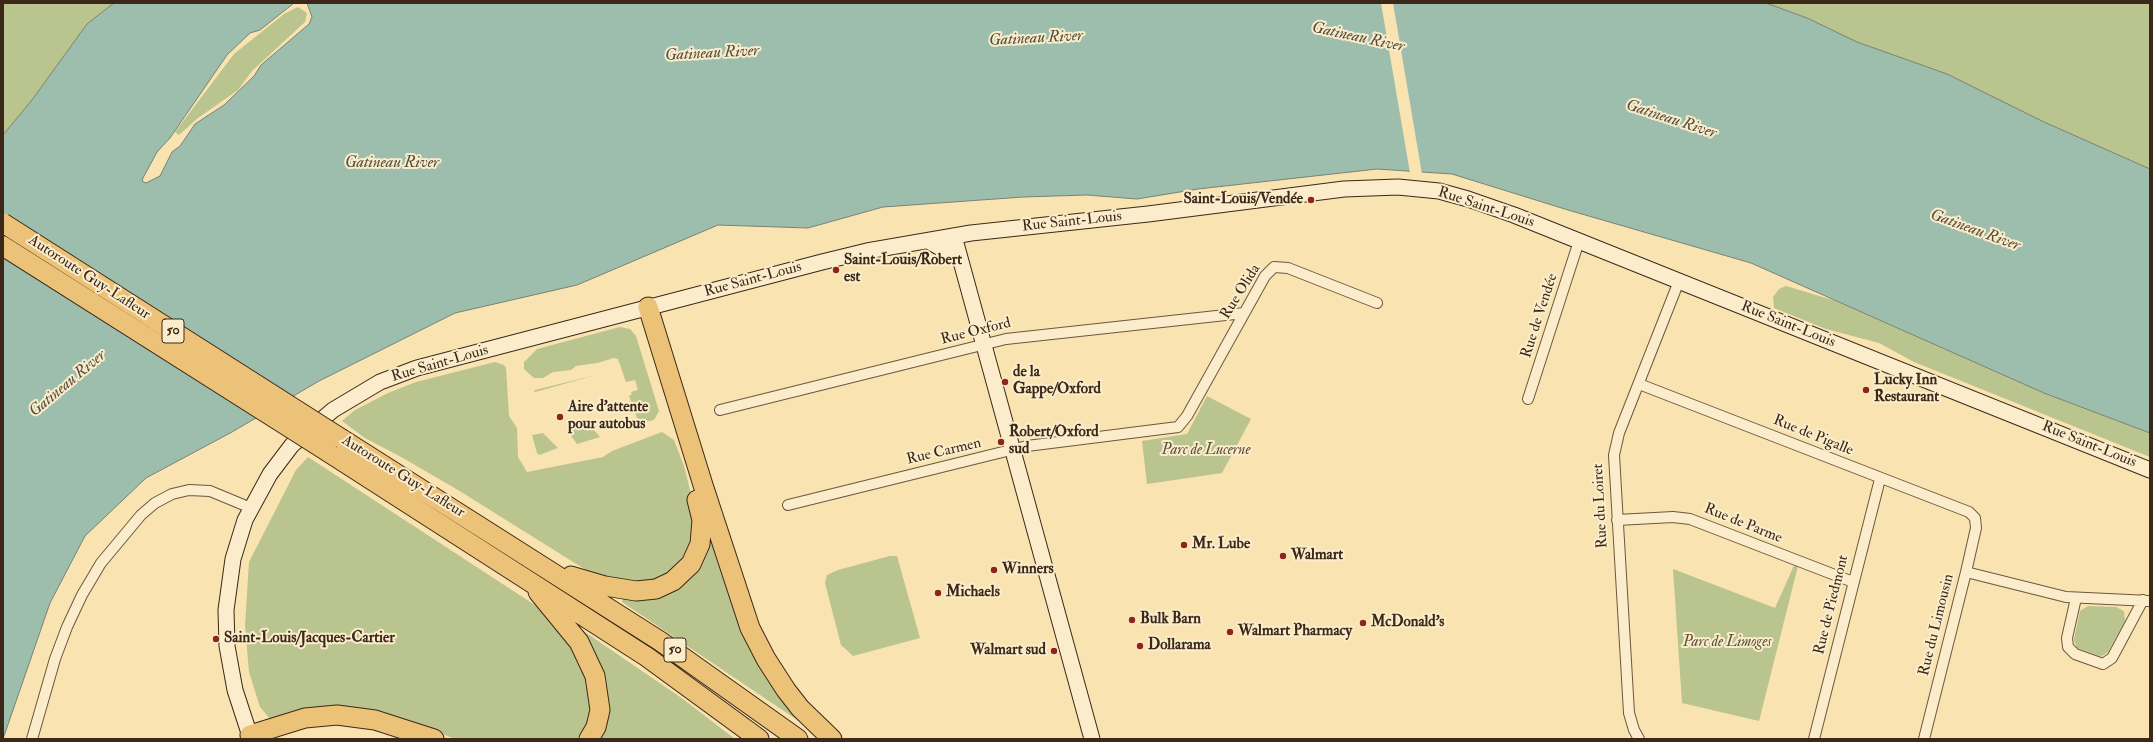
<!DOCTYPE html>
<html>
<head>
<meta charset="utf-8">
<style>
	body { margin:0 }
	#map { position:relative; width:2153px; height:742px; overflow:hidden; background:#f9e3b1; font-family:"IM FELL Double Pica",serif }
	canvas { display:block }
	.frame { position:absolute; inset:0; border:4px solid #3c2818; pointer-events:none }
</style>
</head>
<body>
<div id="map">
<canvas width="2153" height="742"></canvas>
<div class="frame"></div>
</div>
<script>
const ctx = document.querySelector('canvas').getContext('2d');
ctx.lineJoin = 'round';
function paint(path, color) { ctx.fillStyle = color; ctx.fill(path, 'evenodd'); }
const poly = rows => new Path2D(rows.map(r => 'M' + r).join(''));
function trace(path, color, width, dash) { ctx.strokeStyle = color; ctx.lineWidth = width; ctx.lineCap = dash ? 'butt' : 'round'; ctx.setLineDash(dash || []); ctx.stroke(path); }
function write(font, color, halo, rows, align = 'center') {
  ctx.font = font + ' "IM FELL Double Pica",serif'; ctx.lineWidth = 4; ctx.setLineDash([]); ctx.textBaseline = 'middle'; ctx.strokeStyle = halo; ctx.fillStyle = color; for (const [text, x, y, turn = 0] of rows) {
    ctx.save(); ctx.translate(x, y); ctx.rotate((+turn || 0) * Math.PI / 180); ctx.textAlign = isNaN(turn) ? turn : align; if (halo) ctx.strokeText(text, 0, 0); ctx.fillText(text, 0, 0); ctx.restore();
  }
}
paint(poly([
	[3,3,114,3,87,24,32,100,3,135],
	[1766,3,2150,3,2150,169,2044,122,1947,74,1857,42,1807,18],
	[298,7,307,13,305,22,252,71,238,90,198,118,179,135,175,132,234,54,284,14],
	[1786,286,1836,301,2044,393,2150,433,2150,457,1914,362,1879,343,1826,329,1774,308,1773,297,1779,289],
	[620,327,630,329,636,336,659,411,654,420,644,422,637,418,629,396,632,394,631,392,638,390,635,380,626,382,618,359,614,358,597,363,576,366,571,370,553,372,543,378,534,378,524,369,524,362,537,349],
	[495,362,504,365,506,368,509,416,517,428,518,457,527,472,603,457,612,451,662,432,674,440,684,466,697,518,697,545,661,580,622,584,586,570,458,490,403,458,365,438,342,421,355,410,388,393,416,382],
	[596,375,535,392,534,391,535,390],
	[1207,396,1251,419,1222,473,1147,484,1142,441,1187,434],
	[588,423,600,437,577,444,566,429],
	[543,433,558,448,539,455,537,453,532,435],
	[308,457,541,609,570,641,587,672,591,702,587,730,580,739,455,739,393,715,366,709,328,707,271,720,260,707,249,672,245,625,249,562,296,470],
	[713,537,812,730,622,602,623,598,648,599,673,589,707,542],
	[890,556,897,556,920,638,853,656,841,645,825,583,827,575,838,570],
	[1796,561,1799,562,1759,721,1682,703,1673,569,1775,608],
	[2088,606,2116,607,2124,611,2125,621,2108,652,2104,655,2100,656,2077,648,2075,643,2074,639,2080,611],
	[579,628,683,699,735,739,598,739,607,701,595,653,580,637]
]), '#bac48e');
const water = poly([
	[114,3,294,3,260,30,250,33,227,55,170,138,157,152,143,178,142,181,146,183,160,176,172,152,180,146,195,124,224,105,254,76,261,65,309,24,312,17,307,3,1766,3,1807,18,1857,42,1947,74,2044,122,2150,169,2150,433,2044,393,1751,263,1568,210,1452,174,1377,169,1198,189,1137,199,1087,195,1023,197,883,207,808,228,718,225,577,285,455,313,319,381,232,432,146,478,85,536,50,603,3,739,3,135,32,100,87,24,114,3]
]);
paint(water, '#9ebead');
trace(water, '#778271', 1);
paint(poly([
	[1381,3,1393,3,1422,174,1410,173]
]), '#f9e3b1');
const street = poly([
	[1639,384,1969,512,1975,518,1976,528,1966,572,1924,739],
	[1528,399,1579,241],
	[720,410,1006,339,1244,313],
	[788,505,1027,446,1178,427,1187,416,1265,276,1274,267,1288,268,1377,303],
	[1617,520,1673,517,1690,519,1853,582],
	[1966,572,2066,597,2150,601],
	[2076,598,2067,638,2068,647,2075,654,2103,664,2112,658,2143,600],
	[32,739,55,659,67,627,82,595,101,563,141,515,155,503,172,494,189,490,210,491,251,508],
	[1639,739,1634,730,1629,713,1614,455,1619,433,1679,281],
	[1814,739,1880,479]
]);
const secondary = poly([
	[954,236,1092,739],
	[928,241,960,259],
	[251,739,235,690,227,646,226,610,233,559,245,520,270,474,292,445,333,410,380,382,417,368,822,262,867,251,971,233,1148,214,1344,189,1398,187,1439,191,1468,199,1514,215,2150,470]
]);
const highway = poly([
	[648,307,703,485,750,628,766,659,786,690,800,708,832,739],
	[342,439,660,641,798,739],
	[328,452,647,657,759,739],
	[571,576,605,586,636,591,656,589,673,581,691,564,700,544,702,520,697,500],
	[538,592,579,642,595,676,600,710,596,727,589,739],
	[250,735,305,718,337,715,375,720,434,739]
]);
trace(street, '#6b573e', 12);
trace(secondary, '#3c2818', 17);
trace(highway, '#3c2818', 21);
trace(street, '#fbedcc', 10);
trace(secondary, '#fbedcc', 15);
trace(highway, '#ecc278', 19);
const highwayBridge = poly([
	[3,223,342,439],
	[3,246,328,452]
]);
trace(highwayBridge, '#3c2818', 21, []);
trace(highwayBridge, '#ecc278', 19);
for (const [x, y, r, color] of [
	[1311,200,4,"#8f2418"],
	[836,270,4,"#8f2418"],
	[1005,382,4,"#8f2418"],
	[1866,390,4,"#8f2418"],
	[560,417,4,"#8f2418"],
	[1001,442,4,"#8f2418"],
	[1184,545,4,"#8f2418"],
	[1283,556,4,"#8f2418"],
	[994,570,4,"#8f2418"],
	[938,593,4,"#8f2418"],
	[1132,620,4,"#8f2418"],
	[1363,623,4,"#8f2418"],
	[1230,632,4,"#8f2418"],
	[216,639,4,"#8f2418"],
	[1140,646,4,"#8f2418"],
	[1054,651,4,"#8f2418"]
]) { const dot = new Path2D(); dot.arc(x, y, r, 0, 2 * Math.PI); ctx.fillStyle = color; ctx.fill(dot); trace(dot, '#fbedcc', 1.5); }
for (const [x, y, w] of [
	[173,331,22],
	[675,650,22]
]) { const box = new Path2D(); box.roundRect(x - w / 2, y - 12, w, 24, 3); ctx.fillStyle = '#fbedcc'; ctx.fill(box); trace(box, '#3c2818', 1); }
write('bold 14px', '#3c2818', null, [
	["50",173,331],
	["50",675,650]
]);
write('bold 15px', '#3c2818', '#fbedcc', [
	["Saint-Louis/Vendée",1303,200,"right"],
	["Saint-Louis/Robert",844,261],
	["est",844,278],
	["de la",1013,373],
	["Gappe/Oxford",1013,390],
	["Lucky Inn",1874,381],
	["Restaurant",1874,398],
	["Aire d'attente",568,408],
	["pour autobus",568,425],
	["Robert/Oxford",1009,433],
	["sud",1009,450],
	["Mr. Lube",1192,545],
	["Walmart",1291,556],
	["Winners",1002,570],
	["Michaels",946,593],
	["Bulk Barn",1140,620],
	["McDonald's",1371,623],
	["Walmart Pharmacy",1238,632],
	["Saint-Louis/Jacques-Cartier",224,639],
	["Dollarama",1148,646],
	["Walmart sud",1046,651,"right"]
], 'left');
write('15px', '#3c2818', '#fbedcc', [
	["Rue Saint-Louis",1486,208,18],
	["Rue Saint-Louis",1072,222,-6],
	["Autoroute Guy-Lafleur",89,278,33],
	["Rue Saint-Louis",753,280,-15],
	["Rue Olida",1241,292,-58],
	["Rue de Vendée",1540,316,-72],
	["Rue Saint-Louis",1788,325,22],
	["Rue Oxford",976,332,-14],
	["Rue Saint-Louis",440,364,-16],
	["Rue de Pigalle",1813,436,22],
	["Rue Saint-Louis",2089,445,22],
	["Rue Carmen",944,452,-13],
	["Autoroute Guy-Lafleur",403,477,32],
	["Rue du Loiret",1601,506,-93],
	["Rue de Parme",1743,524,22],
	["Rue de Piedmont",1832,605,-76],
	["Rue du Limousin",1937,625,-76]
]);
write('italic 15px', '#5c4f36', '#fbedcc', [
	["Parc de Lucerne",1206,451],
	["Parc de Limoges",1727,643]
]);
write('italic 16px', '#544e3d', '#fbedcc', [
	["Gatineau River",1358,38,12],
	["Gatineau River",1036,39,-3],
	["Gatineau River",712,54,-3],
	["Gatineau River",1671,120,18],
	["Gatineau River",392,164],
	["Gatineau River",1975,231,20],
	["Gatineau River",68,384,-40]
]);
</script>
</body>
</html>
